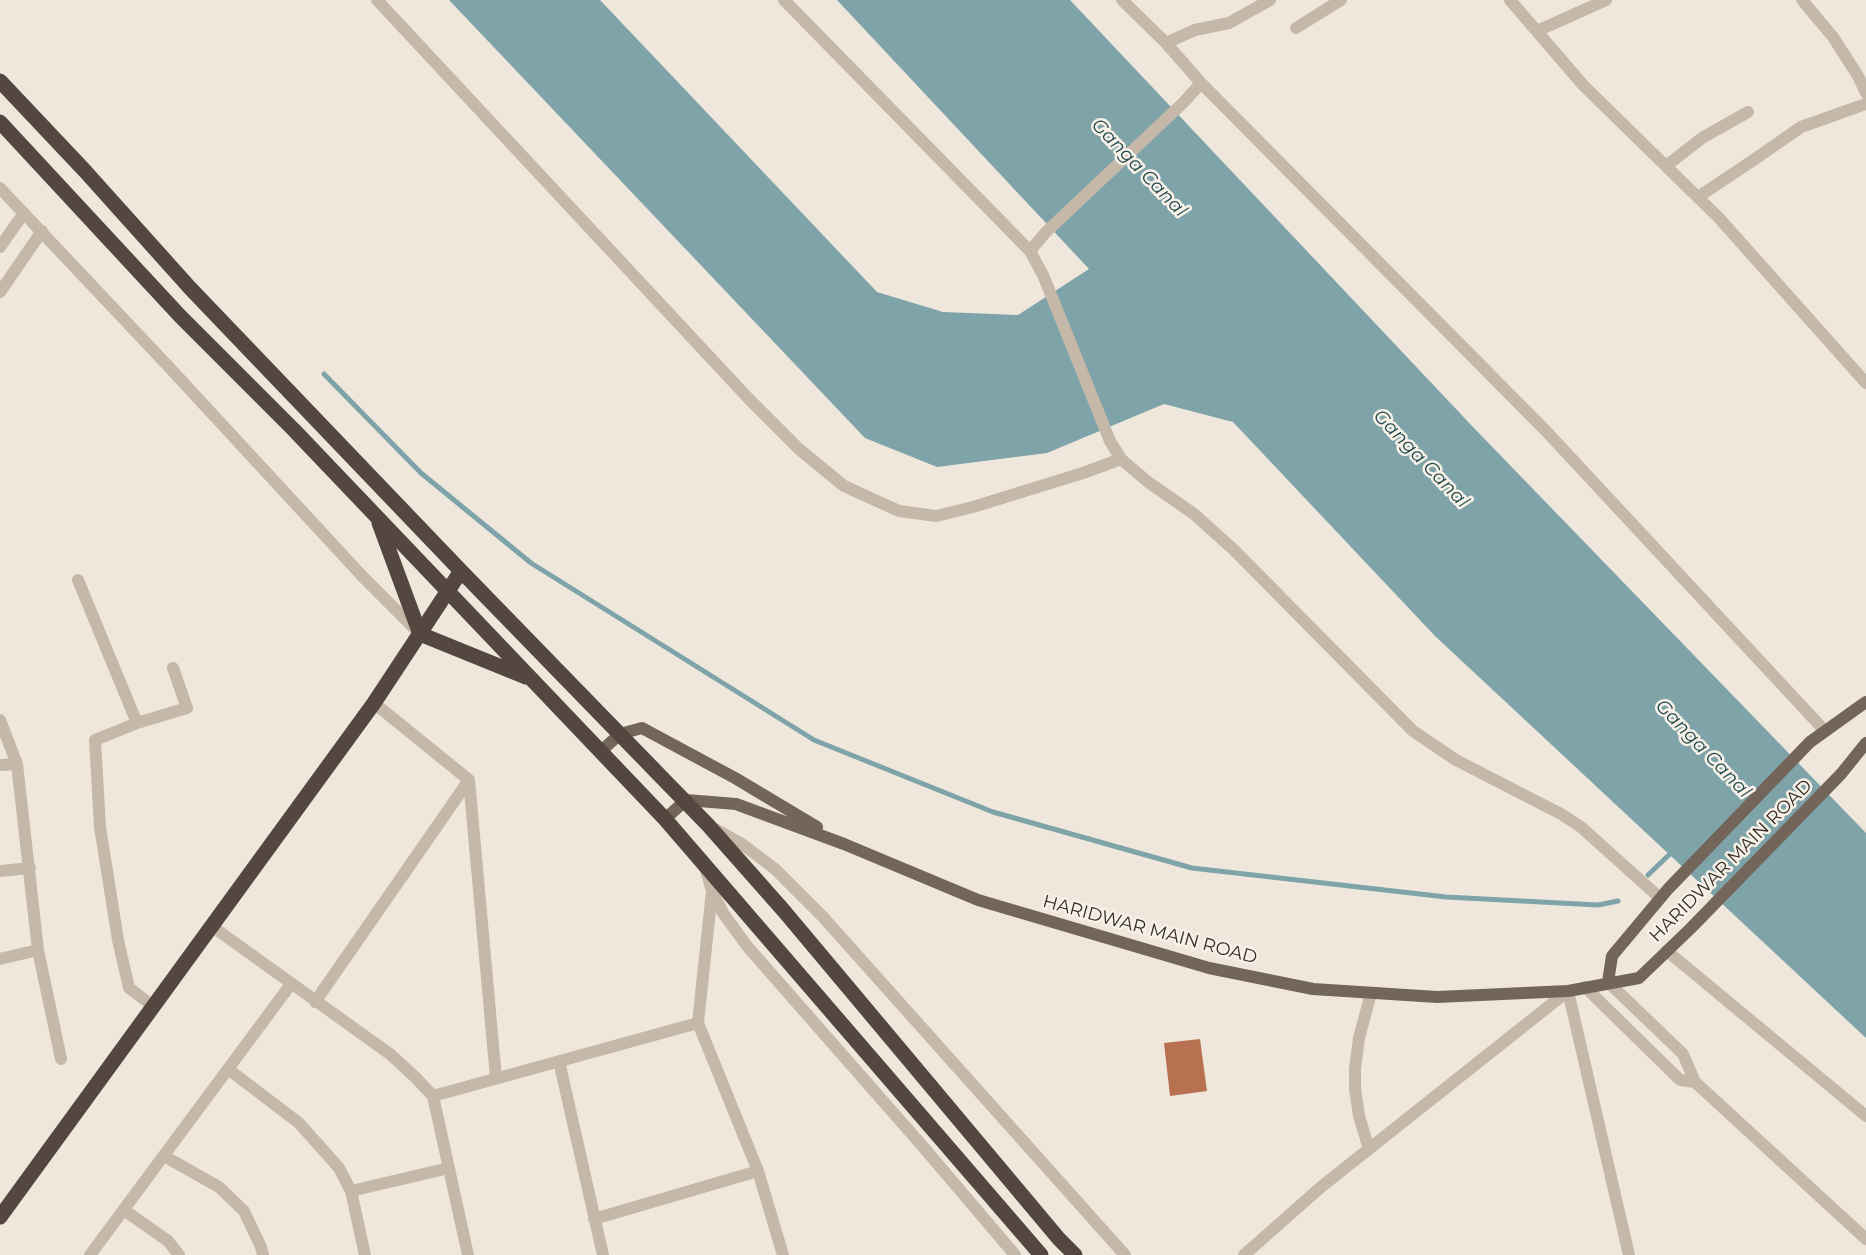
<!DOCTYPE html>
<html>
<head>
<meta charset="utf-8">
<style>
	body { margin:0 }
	canvas { display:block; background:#efe7dc }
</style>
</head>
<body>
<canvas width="1866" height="1255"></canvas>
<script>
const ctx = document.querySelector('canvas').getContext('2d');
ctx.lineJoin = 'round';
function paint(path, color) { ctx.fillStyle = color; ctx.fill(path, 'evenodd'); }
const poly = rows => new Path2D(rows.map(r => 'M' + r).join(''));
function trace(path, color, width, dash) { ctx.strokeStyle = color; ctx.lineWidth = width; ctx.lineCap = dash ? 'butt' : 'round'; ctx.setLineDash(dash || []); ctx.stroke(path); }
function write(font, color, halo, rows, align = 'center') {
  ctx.font = font + ' Montserrat,sans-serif'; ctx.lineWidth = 5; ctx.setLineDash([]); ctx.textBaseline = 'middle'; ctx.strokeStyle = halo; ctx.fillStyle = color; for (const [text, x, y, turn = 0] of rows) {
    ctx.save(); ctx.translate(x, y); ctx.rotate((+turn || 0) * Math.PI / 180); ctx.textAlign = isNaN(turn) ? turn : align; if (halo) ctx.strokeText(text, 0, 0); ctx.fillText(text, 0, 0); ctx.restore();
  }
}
paint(poly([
	[449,0,600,0,877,292,943,312,1018,315,1089,269,837,0,1070,0,1473,427,1866,833,1866,1038,1435,636,1233,422,1164,404,1047,453,937,467,865,438]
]), '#7ea4a9');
trace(poly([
	[324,374,421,473,531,563,814,740,993,812,1192,868,1446,897,1598,905,1618,901],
	[1648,875,1673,851]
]), '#7ea4a9', 5);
paint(poly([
	[1200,1039,1207,1091,1170,1096,1164,1043]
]), '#b87150');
trace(poly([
	[377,0,748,398,799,449,844,486,899,511,936,516,973,507,1083,473,1121,459,1148,482,1194,514,1234,550,1413,731,1456,760,1561,814,1581,827,1660,898],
	[784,0,1030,251],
	[1122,0,1166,43,1201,83],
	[1510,0,1583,85,1719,218,1866,383],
	[1802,0,1833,37,1858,76,1866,93],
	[1296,28,1341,0],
	[1537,31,1606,0],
	[1166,43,1195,30,1229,23,1270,0],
	[1666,166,1702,138,1748,112],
	[0,188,168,366,363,577,418,632],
	[1698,197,1755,159,1801,127,1866,104],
	[0,247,24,213],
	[0,292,42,231],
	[1121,459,1110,441,1043,275,1030,251,1046,232,1184,102,1201,83,1546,431,1825,731],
	[78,580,137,723],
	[374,703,469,780,496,1078],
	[0,720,17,764,38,950,61,1059],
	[0,765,17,764],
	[715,829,742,844,775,869,823,917,1125,1255],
	[705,867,712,891,723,913,747,946,925,1149,1015,1255],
	[0,871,30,868],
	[712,891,698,1023,758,1171,783,1255],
	[213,927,390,1054,415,1077,433,1096,468,1255],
	[1667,951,1866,1116],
	[0,959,38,950],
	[1608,982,1683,1054,1695,1082,1866,1239],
	[1585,987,1680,1080,1695,1082],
	[315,1002,469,780],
	[153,1006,129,988,118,940,100,827,95,740,137,723,187,708,173,668],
	[559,1061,603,1255],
	[228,1069,299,1123,339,1168,351,1191,365,1255],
	[433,1096,698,1023],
	[1369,1149,1359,1116,1355,1089,1355,1069,1359,1038,1371,993],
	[164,1156,219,1187,244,1211,261,1247,263,1255],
	[351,1191,449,1168],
	[124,1210,168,1241,179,1255],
	[594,1219,758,1171],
	[90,1255,291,984],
	[1244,1255,1321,1187,1568,991,1629,1255]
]), '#c5b8a9', 12);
trace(poly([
	[601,751,620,734,642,728,735,778,817,827],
	[665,819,686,800,736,804,844,844,978,900,1209,968,1313,989,1437,997,1568,991,1639,978,1691,928,1841,774,1866,743],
	[1608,982,1612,956,1668,889,1810,742,1866,702]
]), '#74655b', 12);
trace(poly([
	[0,81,85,171,190,288,461,571,708,825,784,911,1059,1239,1075,1255],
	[0,122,180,316,294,430,665,819,1041,1255],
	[379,523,420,634,526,677],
	[0,1217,374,703,461,571]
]), '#534740', 15);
write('18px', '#332c28', '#f7f1e7', [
	["HARIDWAR MAIN ROAD",1731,861,-45],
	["HARIDWAR MAIN ROAD",1150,930,15]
]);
write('italic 19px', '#224a50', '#f7f1e7', [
	["Ganga Canal",1139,168,46],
	["Ganga Canal",1421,459,46],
	["Ganga Canal",1703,749,46]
]);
</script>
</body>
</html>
